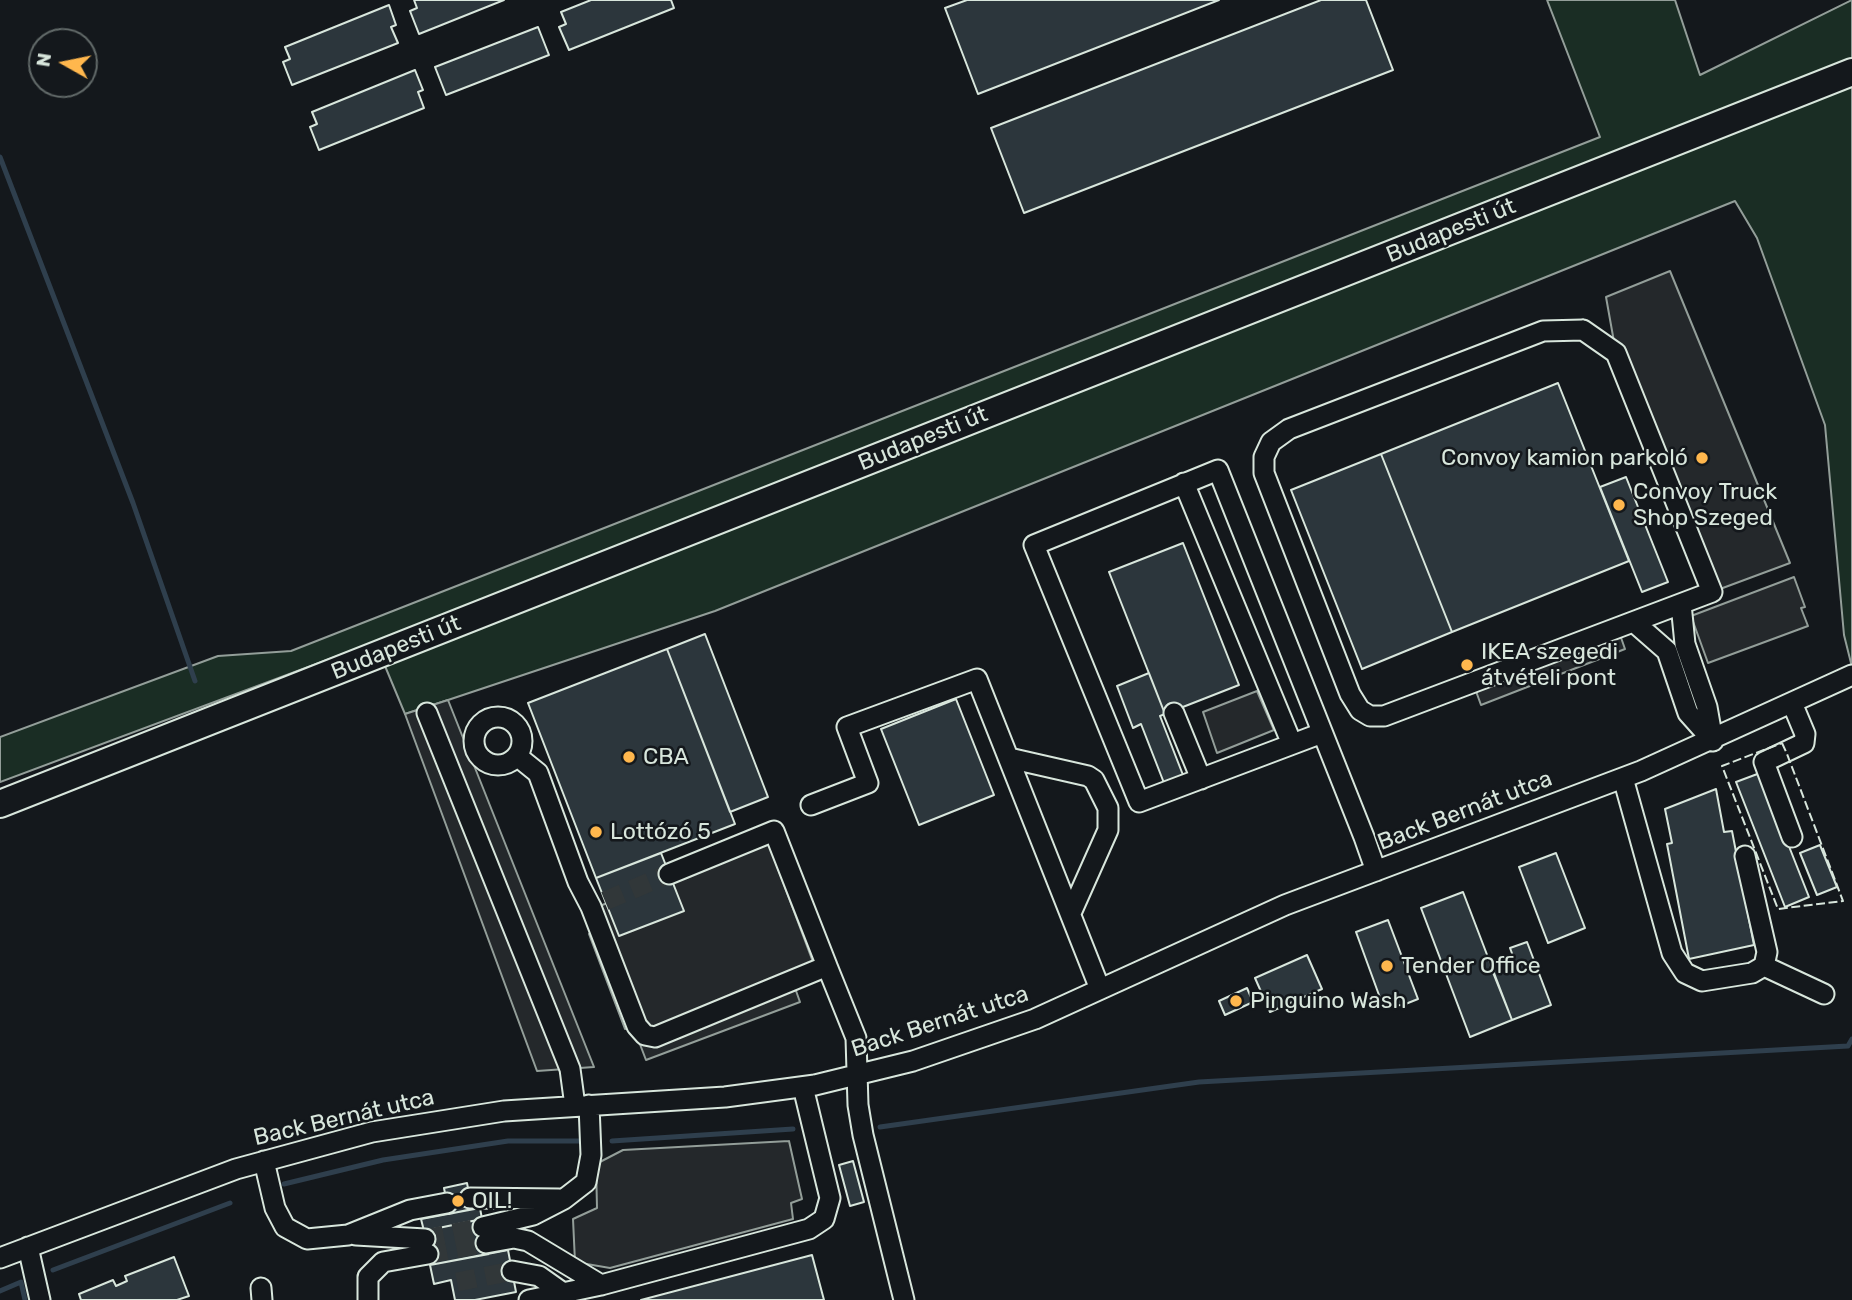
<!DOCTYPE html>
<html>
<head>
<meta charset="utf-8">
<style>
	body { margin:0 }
	#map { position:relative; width:1852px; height:1300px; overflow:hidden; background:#14181c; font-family:Rubik,sans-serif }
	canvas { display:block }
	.north { position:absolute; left:28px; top:28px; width:70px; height:70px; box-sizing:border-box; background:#14181c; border:2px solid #626a69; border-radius:50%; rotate:279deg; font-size:19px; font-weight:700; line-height:28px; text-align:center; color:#d8e6dc }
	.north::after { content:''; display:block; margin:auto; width:24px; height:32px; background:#ffb74d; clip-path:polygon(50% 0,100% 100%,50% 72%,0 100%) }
</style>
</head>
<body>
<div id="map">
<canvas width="1852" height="1300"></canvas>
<div class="north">N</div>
</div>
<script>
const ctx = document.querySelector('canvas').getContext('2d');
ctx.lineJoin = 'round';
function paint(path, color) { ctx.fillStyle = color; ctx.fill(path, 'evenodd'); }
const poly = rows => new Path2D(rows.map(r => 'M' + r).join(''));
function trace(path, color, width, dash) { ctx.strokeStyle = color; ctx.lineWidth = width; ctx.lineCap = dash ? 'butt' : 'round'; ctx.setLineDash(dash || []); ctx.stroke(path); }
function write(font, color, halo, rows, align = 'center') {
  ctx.font = font + ' Rubik,sans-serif'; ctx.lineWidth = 5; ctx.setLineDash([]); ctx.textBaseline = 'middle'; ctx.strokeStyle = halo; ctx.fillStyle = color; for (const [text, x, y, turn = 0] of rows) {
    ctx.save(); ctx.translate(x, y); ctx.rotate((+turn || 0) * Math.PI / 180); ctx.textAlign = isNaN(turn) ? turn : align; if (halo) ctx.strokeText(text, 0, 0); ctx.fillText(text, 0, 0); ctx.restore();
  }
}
const green = poly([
	[1547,0,1675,0,1700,75,1852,0,1852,667,1844,635,1825,425,1757,238,1735,201,715,611,448,700,405,714,375,642,0,782,0,737,218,656,291,651,1600,137,1547,0]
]);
paint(green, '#1a2d24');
trace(green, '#939e99', 2);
const parking = poly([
	[1670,271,1790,563,1712,592,1616,353,1606,297,1670,271],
	[1794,577,1805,607,1801,608,1808,626,1708,663,1691,616,1794,577],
	[1618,629,1625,649,1481,705,1473,683,1618,629],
	[1257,691,1274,730,1217,753,1203,712,1257,691],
	[448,700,594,1067,537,1071,405,714,448,700],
	[768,842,819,978,795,988,800,1002,646,1060,633,1026,625,1029,589,934,597,930,589,910,768,842],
	[789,1141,802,1199,791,1203,793,1219,610,1268,575,1262,573,1219,597,1208,596,1164,623,1150,789,1141]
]);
paint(parking, '#24282b');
trace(parking, '#939e99', 2);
trace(poly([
	[0,157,133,503,195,681],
	[880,1127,1199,1082,1848,1046,1852,1039],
	[612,1141,793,1129],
	[284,1184,383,1160,508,1141,579,1141],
	[53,1270,230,1203],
	[0,1291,21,1282,25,1300]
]), '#2f3f4d', 5);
const building = poly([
	[414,0,504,0,419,34,410,11,417,8,414,0],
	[591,0,671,0,674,8,569,50,559,27,566,24,561,12,591,0],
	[967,0,1219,0,978,94,945,8,967,0],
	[1321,0,1366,0,1393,70,1024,213,991,128,1321,0],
	[389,5,396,25,391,27,398,43,292,85,283,62,290,59,285,47,389,5],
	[538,27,549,55,446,95,435,67,538,27],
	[415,70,423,90,418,92,424,108,319,150,310,127,317,124,312,112,415,70],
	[1558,383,1629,561,1452,632,1381,454,1558,383],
	[1381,454,1452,632,1362,669,1291,490,1381,454],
	[1626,477,1668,582,1642,592,1600,487,1626,477],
	[1183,543,1239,685,1165,714,1109,572,1183,543],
	[705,634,768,797,730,812,667,649,705,634],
	[667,649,735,824,596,878,528,703,667,649],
	[1149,673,1165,714,1160,716,1183,775,1164,783,1141,724,1133,728,1117,686,1149,673],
	[956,699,994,795,919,825,881,729,956,699],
	[1760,773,1809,897,1785,907,1736,782,1760,773],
	[1716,789,1724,832,1732,831,1754,945,1689,959,1667,844,1672,843,1665,809,1716,789],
	[1820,845,1837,887,1817,895,1800,853,1820,845],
	[661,853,684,911,619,936,596,878,661,853],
	[1556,853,1585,928,1548,943,1519,867,1556,853],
	[1463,892,1512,1020,1470,1037,1421,908,1463,892],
	[1388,920,1418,999,1403,1005,1383,1006,1356,932,1388,920],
	[1527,942,1551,1005,1512,1020,1490,965,1513,956,1510,948,1527,942],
	[1307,955,1322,989,1270,1012,1255,978,1307,955],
	[1247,988,1253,1002,1225,1015,1219,1001,1247,988],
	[853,1161,864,1202,850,1206,839,1165,853,1161],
	[467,1183,472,1209,449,1214,444,1188,467,1183],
	[480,1208,482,1219,424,1231,421,1219,480,1208],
	[482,1219,489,1254,430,1265,424,1231,482,1219],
	[508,1250,516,1292,475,1300,455,1300,451,1280,434,1284,430,1265,508,1250],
	[812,1255,824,1300,641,1300,812,1255],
	[174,1257,189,1296,177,1300,81,1300,79,1294,113,1280,116,1286,127,1281,125,1276,174,1257]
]);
paint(building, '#2c363c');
trace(building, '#d8e6dc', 2);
trace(poly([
	[605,901,669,874],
	[425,1239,483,1227],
	[428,1254,486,1243],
	[457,1282,512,1271]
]), '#313739', 19, [19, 10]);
const minor = poly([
	[1583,330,1616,353,1712,592,1384,716,1370,716,1360,710,1350,694,1264,473,1264,457,1271,442,1289,429,1543,331,1583,330],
	[1184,483,1292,744],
	[1681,604,1685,644,1707,707,1713,741],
	[1635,623,1667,651,1688,713,1713,741],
	[1792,703,1805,734,1804,743,1764,762,1792,837],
	[427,713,570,1069,575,1106],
	[1174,713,1201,779],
	'474 741a24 24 0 1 1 48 0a24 24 0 1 1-48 0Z',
	[1322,733,1139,802,1034,545,1218,470,1364,837,1376,871],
	[517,756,538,773,578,882,591,907,637,1026,645,1035,655,1037,827,966,856,1038,858,1105,863,1135,904,1300],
	[1009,758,1088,776,1094,780,1108,808,1108,830,1071,913],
	[1623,778,1672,953,1685,973,1702,981,1752,973,1764,966,1767,952,1745,856],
	[811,805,868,783,847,727,977,679,1100,989],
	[669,874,774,831,827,966],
	[1764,966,1824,994],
	[264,1161,275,1208,285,1227,307,1239,348,1235,410,1210,447,1203],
	[470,1198,559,1199],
	[483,1227,533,1215,564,1199,586,1182,591,1155,589,1105],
	[356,1235,425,1239],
	[486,1243,514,1238,528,1241,601,1285],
	[28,1247,40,1300],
	[0,1258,236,1169,372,1132,504,1111,725,1097,815,1085,913,1061,1035,1019,1285,905,1641,771,1852,675],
	[512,1271,539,1276,563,1293],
	[261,1288,262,1300],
	[368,1300,368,1277,383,1262,428,1254],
	[529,1300,601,1285,809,1229,824,1219,830,1198,803,1087]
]);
const major = poly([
	[0,804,1852,72]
]);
trace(minor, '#d8e6dc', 23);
trace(major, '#d8e6dc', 30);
trace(minor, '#14181c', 19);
trace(major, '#14181c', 26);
trace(poly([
	[1782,743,1787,754,1843,901,1778,909,1722,766,1782,743]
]), '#d8e6dc', 2, [9, 3.5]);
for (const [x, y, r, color] of [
	[1702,458,7,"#ffb74d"],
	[1619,505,7,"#ffb74d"],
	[1467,665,7,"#ffb74d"],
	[629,757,7,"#ffb74d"],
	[596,832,7,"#ffb74d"],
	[1387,966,7,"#ffb74d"],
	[1236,1001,7,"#ffb74d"],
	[458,1201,7,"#ffb74d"]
]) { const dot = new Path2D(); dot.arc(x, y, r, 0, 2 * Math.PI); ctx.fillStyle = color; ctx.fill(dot); trace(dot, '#14181c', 2.5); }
write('23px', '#d8e6dc', '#14181c', [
	["Budapesti út",1451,231,-22],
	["Budapesti út",923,439,-22],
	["Budapesti út",396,648,-22],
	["Back Bernát utca",1465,811,-21],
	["Back Bernát utca",940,1022,-18],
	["Back Bernát utca",344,1118,-13]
]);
write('23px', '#d8e6dc', '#14181c', [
	["Convoy kamion parkoló",1688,458,"right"],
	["Convoy Truck",1633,492],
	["Shop Szeged",1633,518],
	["IKEA szegedi",1481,652],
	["átvételi pont",1481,678],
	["CBA",643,757],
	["Lottózó 5",610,832],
	["Tender Office",1401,966],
	["Pinguino Wash",1250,1001],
	["OIL!",472,1201]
], 'left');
</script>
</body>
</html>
